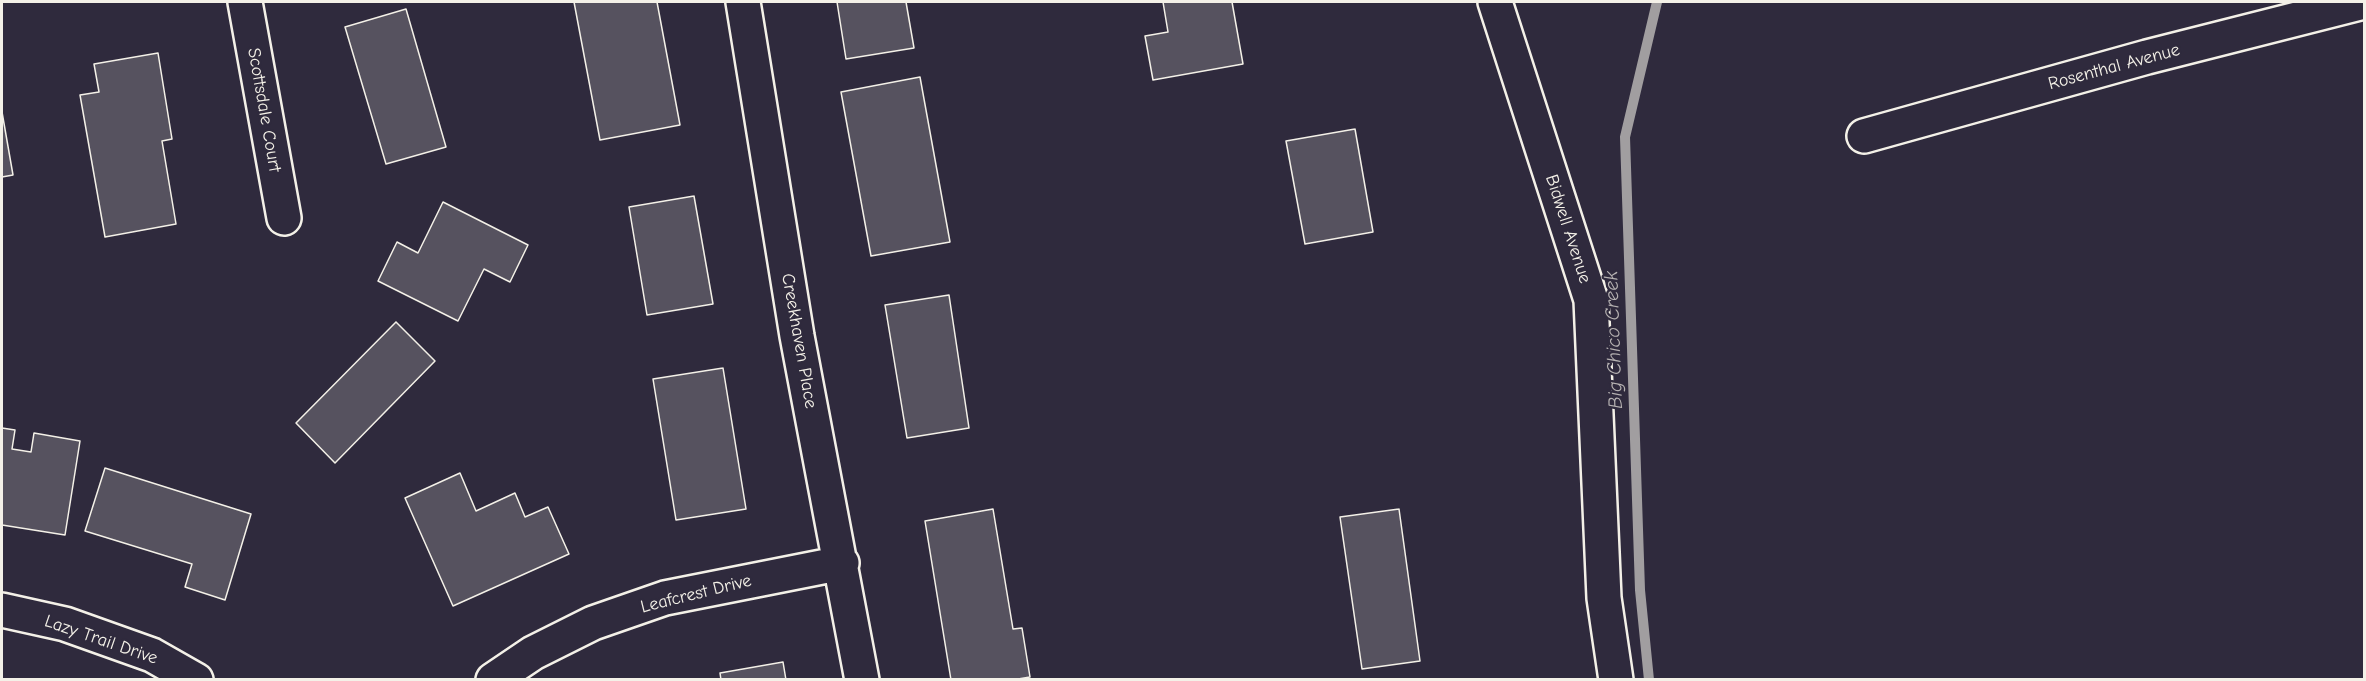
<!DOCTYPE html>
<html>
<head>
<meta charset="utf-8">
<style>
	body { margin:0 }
	#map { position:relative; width:2366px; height:681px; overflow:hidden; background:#2f2a3d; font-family:"Comic Neue",sans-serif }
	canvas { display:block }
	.frame { position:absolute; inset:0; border:3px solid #f4f1e8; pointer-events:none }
</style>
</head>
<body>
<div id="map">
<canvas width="2366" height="681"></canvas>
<div class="frame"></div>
</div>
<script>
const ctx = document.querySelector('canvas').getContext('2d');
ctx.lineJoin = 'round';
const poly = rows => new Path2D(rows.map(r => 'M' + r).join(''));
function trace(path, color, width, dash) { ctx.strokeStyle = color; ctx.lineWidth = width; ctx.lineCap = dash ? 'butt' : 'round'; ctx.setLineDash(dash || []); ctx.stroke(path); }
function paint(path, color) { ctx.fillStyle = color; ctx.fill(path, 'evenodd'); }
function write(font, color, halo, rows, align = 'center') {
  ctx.font = font + ' "Comic Neue",sans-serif'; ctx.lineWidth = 4.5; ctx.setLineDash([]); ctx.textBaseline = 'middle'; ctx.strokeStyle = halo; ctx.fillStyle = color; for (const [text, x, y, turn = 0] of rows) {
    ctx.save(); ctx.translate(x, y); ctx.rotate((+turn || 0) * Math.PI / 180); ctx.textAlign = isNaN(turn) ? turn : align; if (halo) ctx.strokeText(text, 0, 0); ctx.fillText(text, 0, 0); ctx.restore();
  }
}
trace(poly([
	[1649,680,1640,590,1625,137,1657,2]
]), '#a19ea0', 10);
const building = poly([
	[574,2,657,2,680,125,600,140,574,2],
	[837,2,906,2,914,48,846,59,837,2],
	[1163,2,1232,2,1243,64,1153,80,1145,36,1168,32,1163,2],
	[406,9,446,147,386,164,345,27,406,9],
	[158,53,172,139,162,141,176,224,105,237,80,95,99,92,94,64,158,53],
	[920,77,950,242,871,256,841,92,920,77],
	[2,112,13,175,2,177,2,112],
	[1355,129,1373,232,1305,244,1286,141,1355,129],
	[694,196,713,304,647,315,629,207,694,196],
	[443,202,528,245,510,282,484,269,458,321,378,281,397,242,418,253,443,202],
	[949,295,969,428,907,438,885,305,949,295],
	[396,322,435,361,335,463,296,423,396,322],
	[723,368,746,509,676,520,653,379,723,368],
	[2,428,15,430,12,449,31,452,34,433,80,441,65,535,2,525,2,428],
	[105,468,251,514,225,600,185,587,192,564,85,531,105,468],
	[460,473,476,511,515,493,525,517,548,507,569,554,453,606,405,498,460,473],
	[993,509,1013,629,1022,628,1030,677,1012,680,951,680,925,521,993,509],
	[1399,509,1420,661,1362,669,1340,517,1399,509],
	[783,662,786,680,721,680,720,673,783,662]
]);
paint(building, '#56525f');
trace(building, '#f4f1e8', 1.5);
const minor = poly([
	[245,2,284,218],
	[743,2,797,336,862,680],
	[1495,2,1591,300,1604,598,1616,680],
	[1864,136,2147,57,2364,2],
	[2,610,65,624,152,655,196,680],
	[493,680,533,653,593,623,665,598,842,563]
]);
trace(minor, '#f4f1e8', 38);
trace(minor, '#2f2a3d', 33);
write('18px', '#f4f1e8', '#2f2a3d', [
	["Rosenthal Avenue",2114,67,-15],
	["Scottsdale Court",264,110,80],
	["Bidwell Avenue",1568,229,72],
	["Creekhaven Place",799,341,80],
	["Leafcrest Drive",696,594,-14],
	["Lazy Trail Drive",101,640,19]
]);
write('italic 20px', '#b6b2b2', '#2f2a3d', [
	["Big Chico Creek",1614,340,-92]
]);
</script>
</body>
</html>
